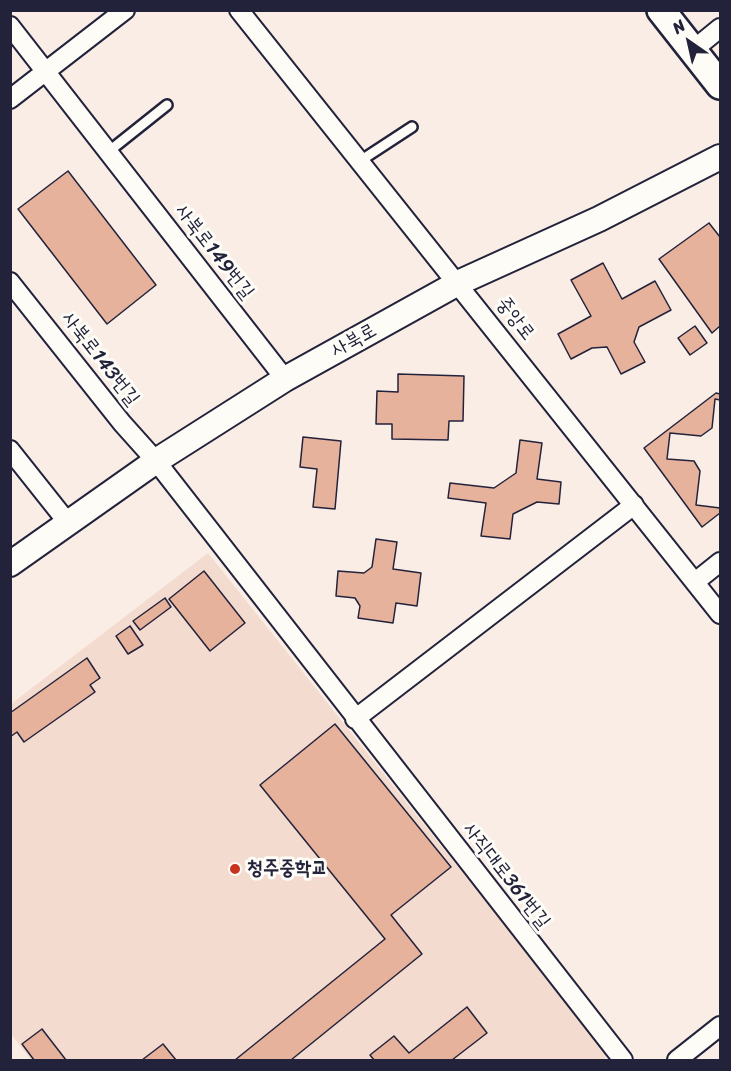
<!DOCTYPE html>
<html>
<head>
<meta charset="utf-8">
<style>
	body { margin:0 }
	#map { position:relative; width:731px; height:1071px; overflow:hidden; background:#f9ede5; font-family:Sriracha,sans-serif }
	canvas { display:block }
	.frame { position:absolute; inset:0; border:12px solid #22223b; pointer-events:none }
	.north { position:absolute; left:659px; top:12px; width:60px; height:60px; -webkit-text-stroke:4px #fdfcf7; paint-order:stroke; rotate:326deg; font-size:16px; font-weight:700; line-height:24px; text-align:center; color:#22223b }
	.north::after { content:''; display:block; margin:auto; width:21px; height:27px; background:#22223b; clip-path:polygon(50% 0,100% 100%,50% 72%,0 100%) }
</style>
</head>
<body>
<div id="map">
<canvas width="731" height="1071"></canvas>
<div class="frame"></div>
<div class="north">N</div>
</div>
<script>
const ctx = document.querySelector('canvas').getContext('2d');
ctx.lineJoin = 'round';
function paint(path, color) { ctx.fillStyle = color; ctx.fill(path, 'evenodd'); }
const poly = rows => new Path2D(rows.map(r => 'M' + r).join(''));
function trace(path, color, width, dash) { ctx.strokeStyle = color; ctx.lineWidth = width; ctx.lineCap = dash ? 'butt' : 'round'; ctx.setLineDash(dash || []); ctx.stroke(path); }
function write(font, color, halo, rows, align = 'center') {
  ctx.font = font + ' Sriracha,"Poor Story",sans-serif'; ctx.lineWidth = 6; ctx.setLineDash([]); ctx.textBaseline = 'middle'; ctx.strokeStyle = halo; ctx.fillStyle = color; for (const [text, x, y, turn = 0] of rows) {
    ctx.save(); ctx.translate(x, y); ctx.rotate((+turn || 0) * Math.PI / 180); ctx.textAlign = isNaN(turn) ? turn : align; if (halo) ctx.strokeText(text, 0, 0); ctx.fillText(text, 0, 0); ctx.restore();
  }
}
paint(poly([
	[208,553,606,1053,605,1060,31,1060,11,1034,11,704]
]), '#f4dbcf');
const building = poly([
	[68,171,156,285,107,324,18,209,68,171],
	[709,223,720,237,720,326,712,333,659,259,709,223],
	[603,263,622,299,655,281,671,310,639,327,634,342,645,362,621,374,607,347,592,348,571,359,558,334,591,316,571,280,603,263],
	[695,326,707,343,690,355,678,338,695,326],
	[398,374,464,376,463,421,449,421,448,440,392,439,392,424,376,424,377,391,398,392,398,374],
	[716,393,720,394,720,513,702,527,644,448,716,393],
	[715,399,720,400,720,508,696,505,700,471,694,461,667,459,670,433,701,436,712,428,715,399],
	[303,437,341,441,335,509,313,507,317,469,300,467,303,437],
	[520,440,542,443,537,479,561,482,559,504,537,502,513,514,510,539,481,536,486,503,448,498,450,483,494,488,516,473,520,440],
	[376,539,397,542,393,569,421,573,417,606,396,603,393,623,358,618,360,606,355,598,336,596,338,571,364,573,372,567,376,539],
	[204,571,245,623,210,651,169,599,204,571],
	[165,598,171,607,140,630,133,621,165,598],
	[130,626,143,645,128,654,116,636,130,626],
	[87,658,100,678,90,685,95,692,24,742,17,732,10,737,10,713,87,658],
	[335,724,451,867,391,915,422,954,291,1060,235,1060,385,939,260,785,335,724],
	[467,1007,487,1033,452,1060,374,1060,370,1055,394,1036,409,1053,467,1007],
	[42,1029,66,1060,34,1060,22,1044,42,1029],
	[163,1044,176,1060,142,1060,163,1044]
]);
paint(building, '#e7b29c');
trace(building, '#22223b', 1.5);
const service = poly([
	[108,152,167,105],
	[360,161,412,127]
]);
const minor = poly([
	[239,10,720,614],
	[10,26,285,379],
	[693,50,720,28],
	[10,99,125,10],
	[10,282,122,423,156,461,623,1060],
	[10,450,68,523],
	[695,582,720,562],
	[355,719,634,505],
	[677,1060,720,1026]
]);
const tertiary = poly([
	[10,564,156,461,285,379,458,283,599,219,720,157]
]);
const secondary = poly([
	[661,10,720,85]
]);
trace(service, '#22223b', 14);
trace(minor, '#22223b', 22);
trace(tertiary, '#22223b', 28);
trace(secondary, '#22223b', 32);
trace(service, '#fdfcf7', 9);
trace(minor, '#fdfcf7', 18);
trace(tertiary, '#fdfcf7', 24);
trace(secondary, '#fdfcf7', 27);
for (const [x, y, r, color] of [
	[235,869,6,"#c8321e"]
]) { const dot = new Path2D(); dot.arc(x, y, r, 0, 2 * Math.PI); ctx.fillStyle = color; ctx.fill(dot); trace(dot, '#fdfcf7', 2); }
write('20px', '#22223b', '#fdfcf7', [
	["사북로149번길",214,252,52],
	["중앙로",515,319,52],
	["사북로",354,341,-29],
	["사북로143번길",100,359,52],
	["사직대로361번길",506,876,52]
]);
write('bold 20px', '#22223b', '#fdfcf7', [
	["청주중학교",247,869]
], 'left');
</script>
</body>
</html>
